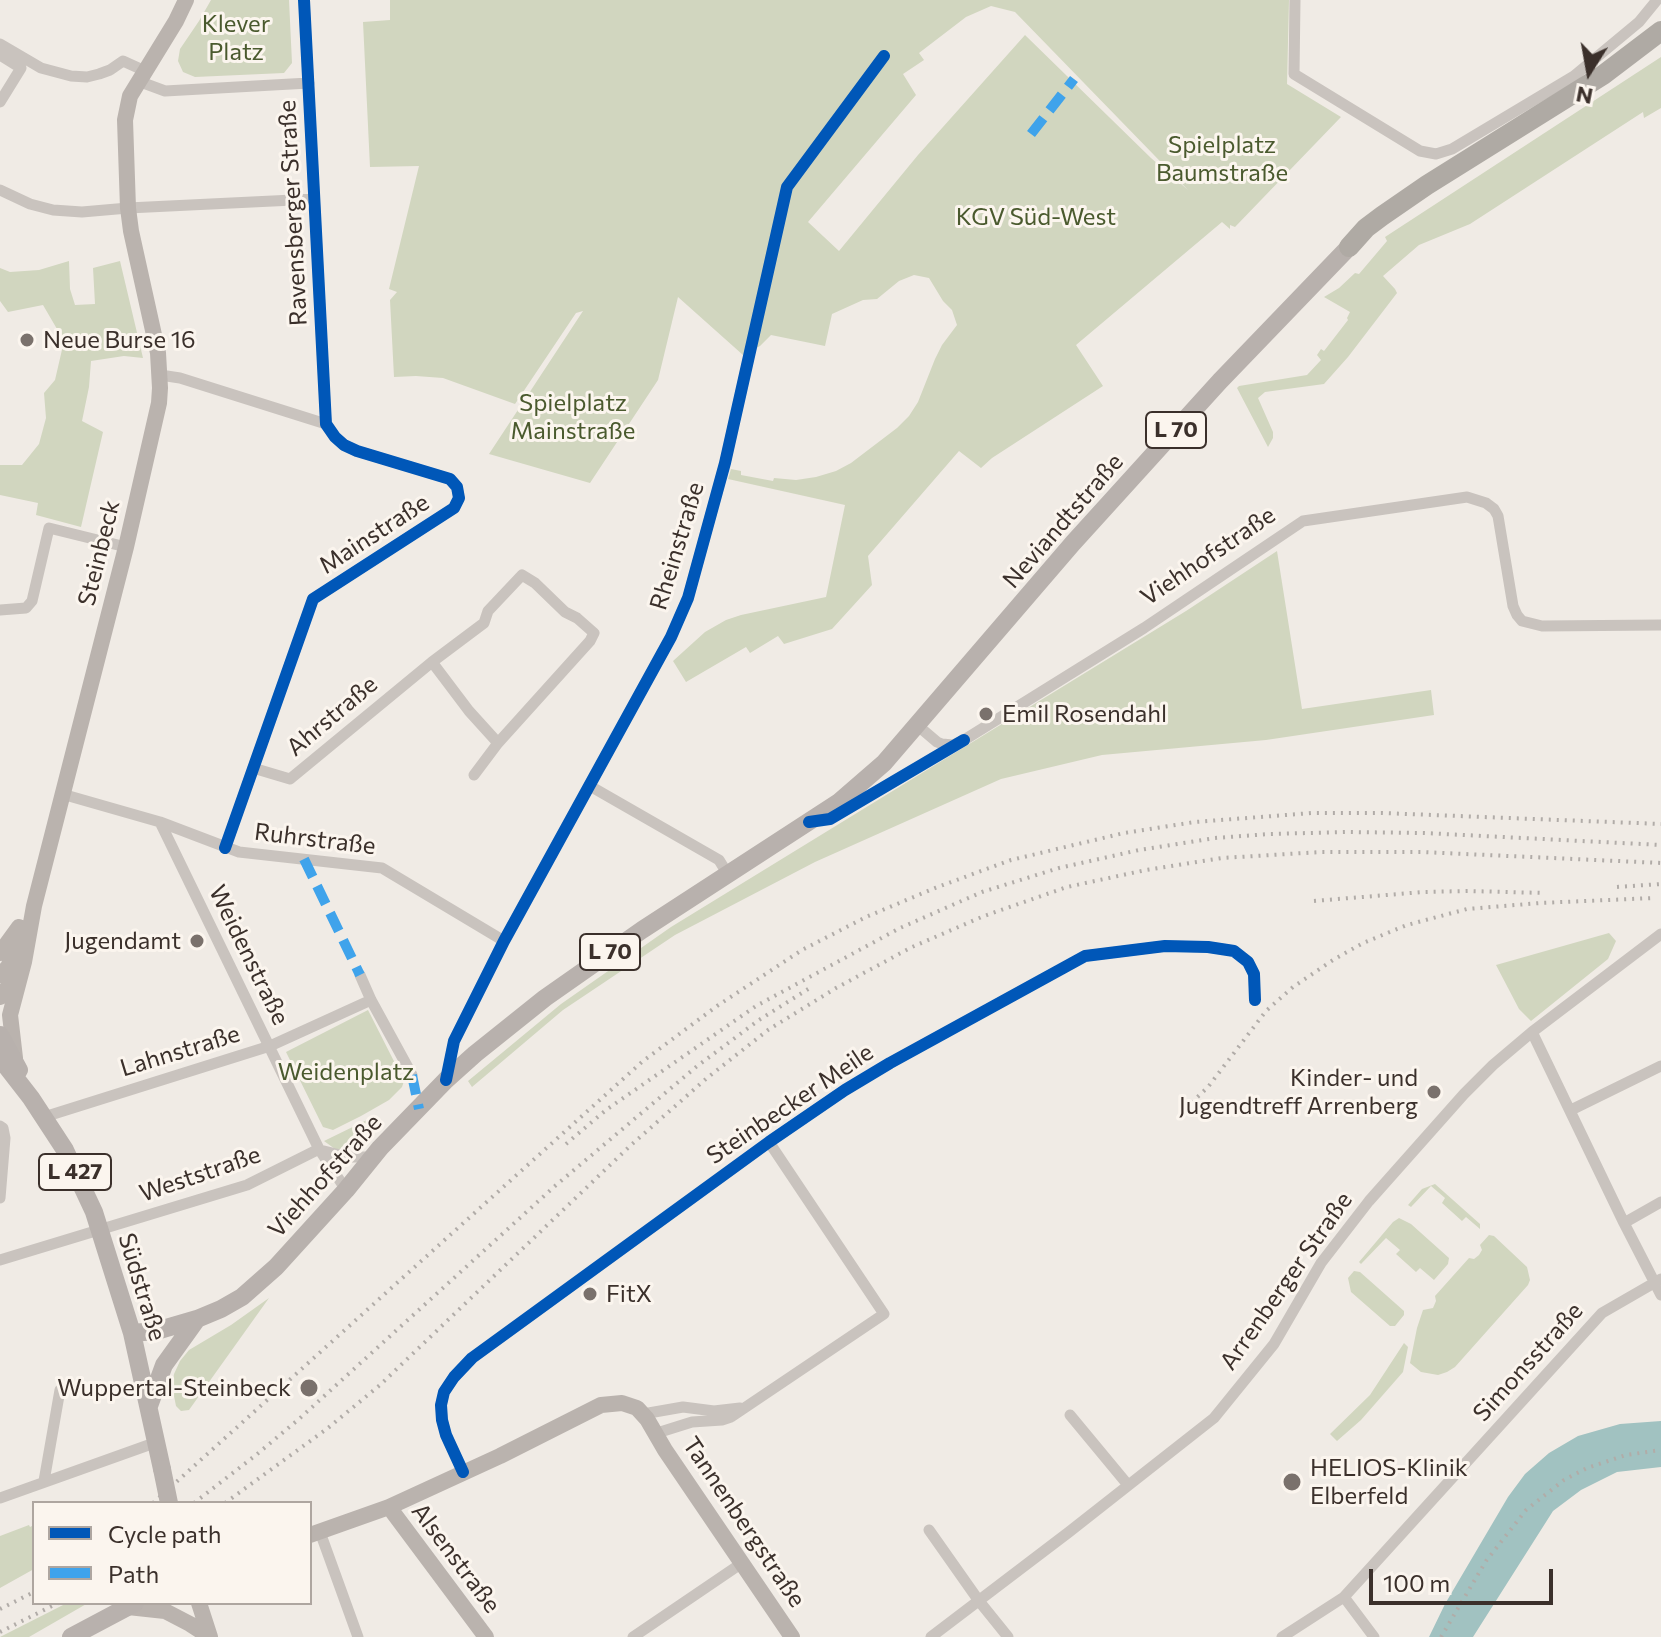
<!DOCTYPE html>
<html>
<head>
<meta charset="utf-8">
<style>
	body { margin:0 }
	#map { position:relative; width:1661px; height:1637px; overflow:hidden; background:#f0ebe5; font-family:Commissioner,sans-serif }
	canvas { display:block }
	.legend { position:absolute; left:32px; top:1501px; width:280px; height:104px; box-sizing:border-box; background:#fbf5ee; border:2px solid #aea6a0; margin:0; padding:10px 14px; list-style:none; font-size:24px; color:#3b302b }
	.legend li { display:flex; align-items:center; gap:16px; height:40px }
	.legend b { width:40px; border:2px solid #aea6a0 }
	.north { position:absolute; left:1549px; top:32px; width:80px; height:80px; -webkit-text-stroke:6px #fbf5ee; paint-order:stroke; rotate:191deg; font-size:22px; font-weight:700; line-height:32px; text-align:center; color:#3b302b }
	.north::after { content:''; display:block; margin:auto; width:28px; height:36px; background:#3b302b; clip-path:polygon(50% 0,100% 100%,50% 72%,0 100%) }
	.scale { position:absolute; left:1369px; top:1569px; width:184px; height:36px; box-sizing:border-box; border:4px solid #3b302b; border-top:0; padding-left:10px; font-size:24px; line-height:28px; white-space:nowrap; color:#3b302b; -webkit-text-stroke:6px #fbf5ee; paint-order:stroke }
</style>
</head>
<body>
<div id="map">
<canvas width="1661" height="1637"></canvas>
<ul class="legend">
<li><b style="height:10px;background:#0057b8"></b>Cycle path</li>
<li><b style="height:10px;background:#3fa3eb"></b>Path</li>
</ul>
<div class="north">N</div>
<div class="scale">100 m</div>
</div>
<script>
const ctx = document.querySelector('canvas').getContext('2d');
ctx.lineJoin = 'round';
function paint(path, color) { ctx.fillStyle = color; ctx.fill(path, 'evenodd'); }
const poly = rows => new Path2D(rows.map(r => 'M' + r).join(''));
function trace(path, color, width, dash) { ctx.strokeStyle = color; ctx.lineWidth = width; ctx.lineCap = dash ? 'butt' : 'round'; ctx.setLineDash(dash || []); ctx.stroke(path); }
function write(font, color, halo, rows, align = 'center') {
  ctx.font = font + ' Commissioner,sans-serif'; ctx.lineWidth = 6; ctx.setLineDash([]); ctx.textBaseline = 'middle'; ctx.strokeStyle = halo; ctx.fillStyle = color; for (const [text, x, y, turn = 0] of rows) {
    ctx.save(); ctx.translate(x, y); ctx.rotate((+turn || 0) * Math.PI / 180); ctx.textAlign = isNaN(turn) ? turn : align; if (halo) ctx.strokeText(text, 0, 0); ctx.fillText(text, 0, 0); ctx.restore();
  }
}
paint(poly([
	[211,0,289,0,292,63,284,73,195,77,183,72,178,61,180,49,199,21],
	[390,0,1289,0,1287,84,1341,117,1235,227,1230,225,1230,229,1222,222,1076,345,1103,386,992,458,981,468,959,451,868,556,872,585,832,629,784,644,778,636,750,653,746,647,686,682,673,661,705,632,726,620,741,615,826,597,845,505,728,479,731,469,741,471,741,475,773,481,774,478,796,480,816,477,836,471,851,463,897,428,909,416,918,402,935,359,942,345,957,325,952,310,943,301,929,278,914,275,899,281,877,299,863,300,832,314,825,346,771,335,760,346,743,355,678,297,658,380,590,483,489,454,583,311,576,313,515,404,443,378,416,376,394,377,390,300,397,292,389,289,419,166,370,167,363,22,390,20],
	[991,6,1015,12,1188,190,1151,158,1025,35,918,155,839,251,808,222,916,95,903,74,924,60,919,53,966,17],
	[1661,57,1661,108,1644,118,1643,112,1470,224,1419,245,1383,276,1395,289,1397,293,1348,357,1324,384,1265,392,1258,398,1273,432,1273,438,1268,447,1237,388,1239,386,1307,375,1321,360,1317,355,1321,349,1324,351,1348,320,1347,318,1350,312,1324,297,1339,288,1355,273,1359,274,1387,241,1385,237],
	[69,261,70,289,75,305,95,304,93,268,120,261,143,358,124,356,91,361,89,387,82,421,103,432,81,527,36,515,38,503,0,495,0,465,22,465,39,444,46,418,44,393,55,380,64,341,43,305,8,312,0,301,0,268,10,272,39,270],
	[1277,551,1302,709,1431,690,1434,715,1266,740,1102,755,1001,779,815,862,675,935,563,1010,472,1087,468,1081,561,1004,671,927,1186,611],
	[1609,933,1616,941,1608,959,1531,1021,1519,1009,1496,965],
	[368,1010,404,1081,402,1087,389,1100,361,1116,333,1130,323,1127,286,1052],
	[369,1119,345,1150,335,1149,324,1141],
	[1435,1184,1480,1224,1480,1229,1466,1217,1462,1221,1442,1203,1445,1198,1431,1186,1411,1207,1408,1205,1422,1189],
	[1399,1218,1411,1224,1449,1258,1448,1264,1434,1280,1420,1268,1416,1272,1396,1254,1400,1250,1386,1238,1361,1264,1359,1262,1393,1222],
	[1489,1235,1494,1236,1527,1267,1530,1280,1528,1285,1455,1367,1447,1372,1438,1375,1421,1372,1410,1363,1417,1328,1423,1310,1433,1308,1436,1301,1435,1296,1469,1258,1474,1259,1479,1255,1482,1250,1480,1245],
	[1354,1271,1360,1272,1404,1311,1404,1315,1395,1326,1390,1326,1351,1292,1348,1278],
	[269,1298,189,1410,181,1411,176,1406,172,1386,174,1374,180,1361,189,1350,231,1325],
	[1404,1343,1408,1347,1403,1372,1361,1420,1337,1441,1330,1434,1370,1395],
	[29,1525,30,1527,34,1525,34,1569,0,1588,0,1536],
	[67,1603,88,1603,29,1637,0,1637]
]), '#d1d6bf');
paint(poly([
	[1661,1421,1661,1467,1617,1472,1581,1490,1553,1511,1473,1637,1429,1637,1445,1604,1508,1497,1525,1474,1549,1453,1578,1436,1620,1424]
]), '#a1c2c1');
trace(poly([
	[1295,0,1294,74,1420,151,1436,154,1452,149,1574,76,1639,22,1657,0],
	[0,44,41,68,71,76,87,77,99,74,110,70,123,61,145,71],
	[0,55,21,68,0,102],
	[138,81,165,91,309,83],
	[0,190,30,204,53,210,82,212,128,208,314,199],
	[160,375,180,378,326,424],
	[0,610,26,608,32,601,49,528,126,547],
	[432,662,469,711,498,743],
	[917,725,937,742,942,744,953,745,964,740,1144,628,1303,521,1467,497,1486,503,1494,509,1498,516,1513,606,1517,615,1522,621,1542,626,1661,625],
	[253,768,290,779,432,662,484,623,488,611,522,575,535,583,565,612,577,618,594,633,590,641,498,743,474,775],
	[590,786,719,860,727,873],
	[62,794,160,822,239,852,382,868,504,941],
	[160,822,319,1149,346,1190],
	[225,848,313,599,454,508,459,498,457,487,450,479,357,451,344,445,335,437,326,424,304,0],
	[360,975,371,1000,412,1075],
	[1532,1032,1624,1223,1661,1295],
	[446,1080,454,1041,504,941,671,637,688,598,725,463,787,187,884,56],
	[1571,1110,1661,1066],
	[44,1117,270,1046,371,1000],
	[0,1126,3,1128,5,1138,0,1198],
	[320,1150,348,1157,372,1157],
	[1624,1223,1661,1202],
	[0,1260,247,1185,319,1149],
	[643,1414,683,1407,714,1411,740,1408],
	[1070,1415,1128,1485],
	[657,1433,692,1422,722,1420,731,1417,884,1314,769,1142],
	[463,1472,446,1435,442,1420,441,1405,444,1392,454,1377,472,1358,769,1142,845,1090,890,1063,1085,956,1165,946,1208,947,1234,951,1248,962,1254,974,1255,1000],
	[44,1481,60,1390],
	[0,1498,157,1442],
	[929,1530,979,1601,1008,1637],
	[320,1532,358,1637],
	[1344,1597,1374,1637],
	[633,1637,742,1563],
	[931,1637,1069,1532,1214,1418,1274,1344,1321,1263,1369,1201,1464,1094,1493,1065,1532,1032,1661,934],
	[1282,1637,1344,1597,1602,1313,1661,1279]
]), '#c9c3be', 11);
trace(poly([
	[0,953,19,927],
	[0,975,8,967,22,937],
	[0,997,18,974],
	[15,1058,10,1015,24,962,34,906,126,547,159,403,160,388,158,353,131,231,128,208,125,120,130,96,176,21,186,0],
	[389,1507,486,1637],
	[310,1535,389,1507,500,1456,601,1405,622,1403,637,1408,647,1419,665,1450,792,1637],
	[199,1603,210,1637],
	[128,1607,165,1611,190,1624,210,1637]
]), '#bab3ae', 16);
trace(poly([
	[0,1035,19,1070],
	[0,1058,31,1098,65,1150,94,1212,132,1333,162,1469],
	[132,1333,156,1331,197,1319,221,1309,242,1297,276,1267,346,1190,380,1148,446,1080,475,1054,545,998,642,930,839,802,884,763,1073,543,1220,381,1349,247],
	[149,1406,164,1365,197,1319],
	[71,1637,135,1603]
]), '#b8b1ad', 18);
trace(poly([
	[1349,247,1366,228,1382,216,1427,185,1603,75,1661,31]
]), '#afaaa4', 20);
trace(poly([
	[1617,887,1661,884],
	[1314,901,1423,892,1468,891,1545,893],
	[1186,1108,1208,1087,1266,1011,1293,987,1333,960,1363,943,1407,925,1467,909,1540,903,1654,898],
	[566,1144,606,1110,756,1006,900,928,982,892,1059,868,1139,850,1215,838,1270,834,1347,832,1424,833,1661,845],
	[153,1503,643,1061,717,1006,802,950,866,917,935,888,1011,860,1124,833,1195,822,1312,813,1382,813,1661,824],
	[194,1503,256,1455,299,1419,555,1186,696,1067,759,1020,813,986],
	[225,1503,328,1428,380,1385,630,1146,707,1078,768,1030,836,988,912,947,984,916,1067,887,1146,870,1222,858,1321,852,1422,852,1661,863],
	[0,1609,34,1592],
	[0,1632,58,1603],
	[1441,1637,1486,1561,1526,1510,1564,1480,1587,1468,1626,1455,1661,1450]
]), '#b1aca8', 4, [2, 6]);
trace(poly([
	[162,1469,169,1503]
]), '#b8b1ad', 18);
trace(poly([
	[1031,134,1074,79],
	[304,859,360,975],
	[412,1075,419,1109]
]), '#3fa3eb', 10, [20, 10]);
trace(poly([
	[809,822,830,819,964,740],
	[225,848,313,599,454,508,459,498,457,487,450,479,357,451,344,445,335,437,326,424,304,0],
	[446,1080,454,1041,504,941,671,637,688,598,725,463,787,187,884,56],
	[463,1472,446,1435,442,1420,441,1405,444,1392,454,1377,472,1358,769,1142,845,1090,890,1063,1085,956,1165,946,1208,947,1234,951,1248,962,1254,974,1255,1000]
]), '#0057b8', 12);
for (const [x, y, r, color] of [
	[27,340,8,"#7a716c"],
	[986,714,8,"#7a716c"],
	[197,941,8,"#7a716c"],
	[1434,1092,8,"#7a716c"],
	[590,1294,8,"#7a716c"],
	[309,1388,10,"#7a716c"],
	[1292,1482,10,"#7a716c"]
]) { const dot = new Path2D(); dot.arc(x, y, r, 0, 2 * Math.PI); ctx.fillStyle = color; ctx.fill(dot); trace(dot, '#fbf5ee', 3); }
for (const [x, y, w] of [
	[1176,430,60],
	[610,952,60],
	[75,1172,72]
]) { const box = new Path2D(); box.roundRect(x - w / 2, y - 18, w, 36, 6); ctx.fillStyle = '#fbf5ee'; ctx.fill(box); trace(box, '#3b302b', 2); }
write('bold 22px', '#3b302b', null, [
	["L 70",1176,430],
	["L 70",610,952],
	["L 427",75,1172]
]);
write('24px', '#4a5a2e', '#fbf5ee', [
	["Klever",236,24],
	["Platz",236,52],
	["Spielplatz",1222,145],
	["Baumstraße",1222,173],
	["KGV Süd-West",1036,217],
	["Spielplatz",573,403],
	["Mainstraße",573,431],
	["Weidenplatz",346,1072]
]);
write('24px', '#3b302b', '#fbf5ee', [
	["Ravensberger Straße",293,213,-93],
	["Neviandtstraße",1063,521,-49],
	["Mainstraße",374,534,-33],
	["Rheinstraße",677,546,-73],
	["Steinbeck",99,553,-76],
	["Viehhofstraße",1208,556,-34],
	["Ahrstraße",332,716,-40],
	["Ruhrstraße",315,839,7],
	["Weidenstraße",249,955,64],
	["Lahnstraße",180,1051,-17],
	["Steinbecker Meile",790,1104,-34],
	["Weststraße",200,1174,-19],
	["Viehhofstraße",325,1176,-48],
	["Arrenberger Straße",1286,1281,-55],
	["Südstraße",142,1287,73],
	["Simonsstraße",1528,1362,-48],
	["Tannenbergstraße",744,1522,56],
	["Alsenstraße",456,1558,53]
]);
write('24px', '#3b302b', '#fbf5ee', [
	["Neue Burse 16",43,340],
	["Emil Rosendahl",1002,714],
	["Jugendamt",181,941,"right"],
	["Kinder- und",1418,1078,"right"],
	["Jugendtreff Arrenberg",1418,1106,"right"],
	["FitX",606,1294],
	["Wuppertal-Steinbeck",291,1388,"right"],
	["HELIOS-Klinik",1310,1468],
	["Elberfeld",1310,1496]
], 'left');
</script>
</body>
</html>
